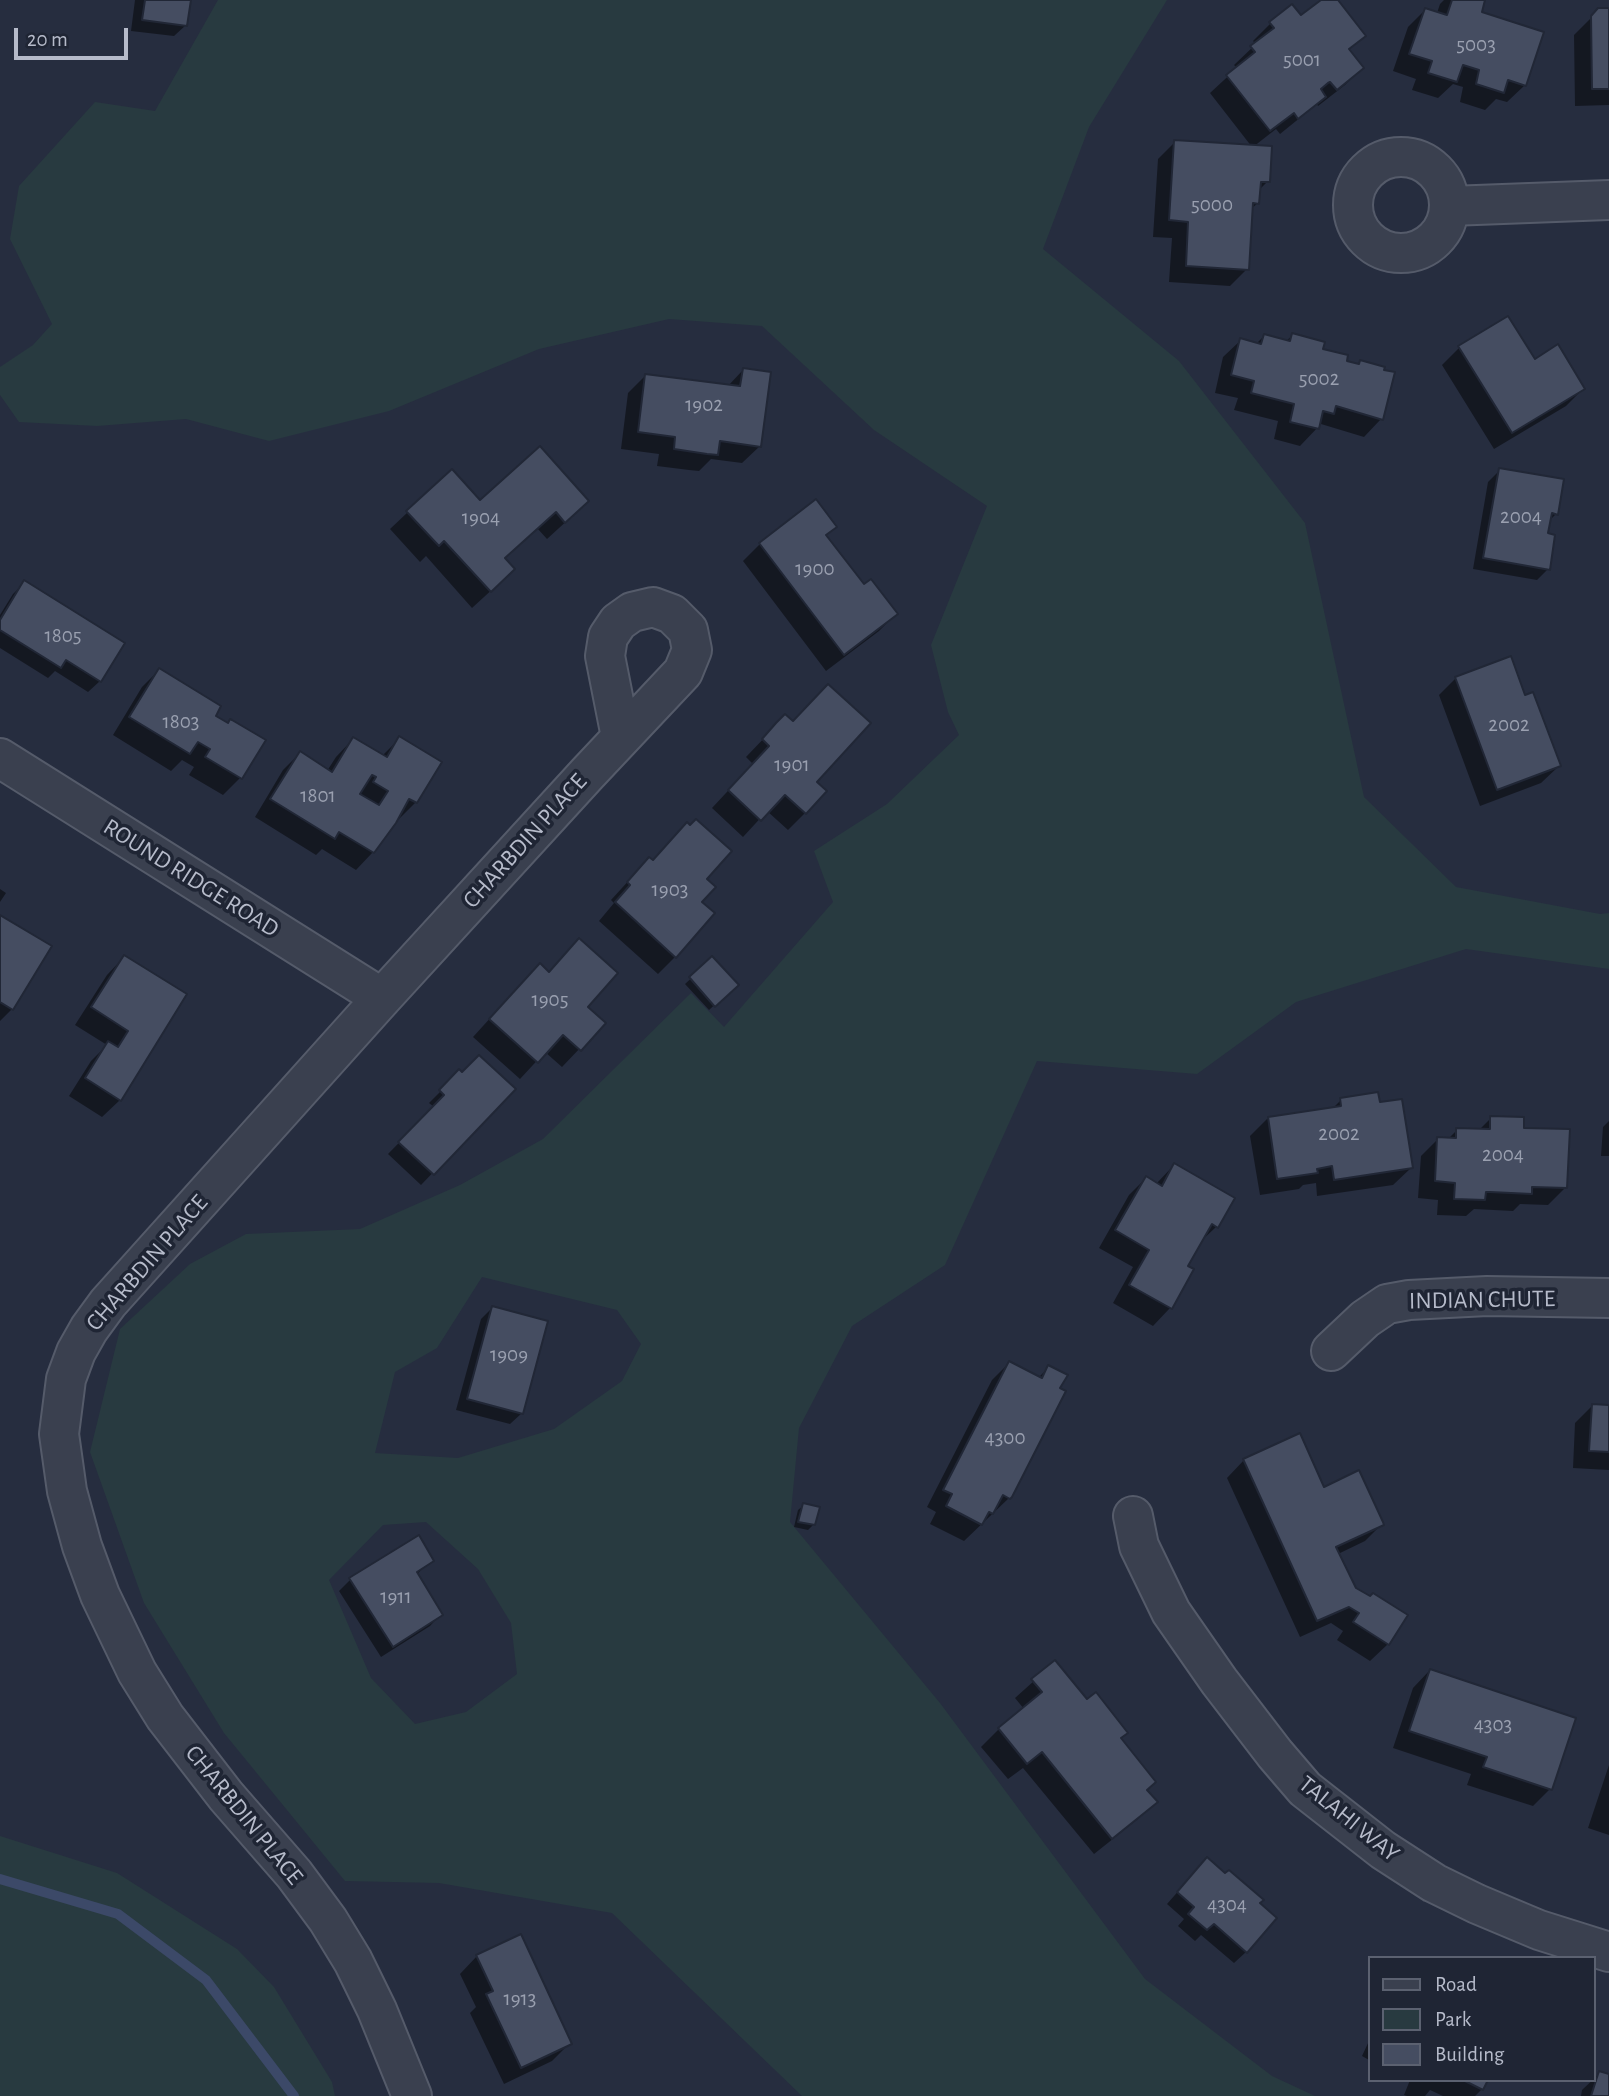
<!DOCTYPE html>
<html>
<head>
<meta charset="utf-8">
<style>
	body { margin:0 }
	#map { position:relative; width:1609px; height:2096px; overflow:hidden; background:#262d3f; font-family:"Alegreya Sans",sans-serif }
	canvas { display:block }
	.legend { position:absolute; left:1368px; top:1956px; width:228px; height:126px; box-sizing:border-box; background:#1f2534; border:2px solid #5b6170; margin:0; padding:9px 12px; list-style:none; font-size:21px; color:#b6bbca }
	.legend li { display:flex; align-items:center; gap:14px; height:35px }
	.legend b { width:35px; border:2px solid #5b6170 }
	.scale { position:absolute; left:14px; top:28px; width:114px; height:32px; box-sizing:border-box; border:4px solid #b6bbca; border-top:0; padding-left:9px; font-size:21px; line-height:24px; white-space:nowrap; color:#b6bbca; -webkit-text-stroke:5px #1f2534; paint-order:stroke }
</style>
</head>
<body>
<div id="map">
<canvas width="1609" height="2096"></canvas>
<ul class="legend">
<li><b style="height:9px;background:#3a404f"></b>Road</li>
<li><b style="height:19px;background:#283a40"></b>Park</li>
<li><b style="height:19px;background:#454d61"></b>Building</li>
</ul>
<div class="scale">20 m</div>
</div>
<script>
const ctx = document.querySelector('canvas').getContext('2d');
ctx.lineJoin = 'round';
function paint(path, color) { ctx.fillStyle = color; ctx.fill(path, 'evenodd'); }
const poly = rows => new Path2D(rows.map(r => 'M' + r).join(''));
function trace(path, color, width, dash) { ctx.strokeStyle = color; ctx.lineWidth = width; ctx.lineCap = dash ? 'butt' : 'round'; ctx.setLineDash(dash || []); ctx.stroke(path); }
function write(font, color, halo, rows, align = 'center') {
  ctx.font = font + ' "Alegreya Sans",sans-serif'; ctx.lineWidth = 7; ctx.setLineDash([]); ctx.textBaseline = 'middle'; ctx.strokeStyle = halo; ctx.fillStyle = color; for (const [text, x, y, turn = 0] of rows) {
    ctx.save(); ctx.translate(x, y); ctx.rotate((+turn || 0) * Math.PI / 180); ctx.textAlign = isNaN(turn) ? turn : align; if (halo) ctx.strokeText(text, 0, 0); ctx.fillText(text, 0, 0); ctx.restore();
  }
}
paint(poly([
	[218,0,1167,0,1089,127,1043,249,1179,361,1305,523,1364,797,1456,887,1600,914,1609,913,1609,969,1466,949,1296,1002,1197,1074,1037,1061,945,1265,852,1326,799,1428,790,1522,940,1703,1145,1979,1272,2076,1315,2096,802,2096,612,1913,439,1883,345,1881,224,1733,144,1603,90,1452,120,1329,190,1264,246,1234,360,1229,460,1185,543,1139,691,993,724,1027,833,902,814,851,887,804,959,735,948,712,931,645,987,506,874,430,762,326,669,319,539,349,389,411,269,441,186,419,97,426,19,422,0,395,0,367,33,345,52,324,10,239,19,186,95,102,155,111],
	[482,1277,617,1310,641,1344,622,1381,554,1429,458,1458,375,1453,395,1372,437,1348],
	[426,1522,478,1569,511,1623,517,1674,466,1712,415,1724,371,1678,329,1580,383,1525],
	[0,1836,117,1873,237,1949,274,1987,332,2082,335,2096,0,2096]
]), '#283a40');
paint(poly([
	[135,0,189,0,186,25,174,36,131,31],
	[1324,0,1336,0,1363,36,1348,51,1362,68,1345,85,1318,106,1317,104,1280,134,1276,129,1253,147,1268,181,1258,191,1258,203,1251,209,1247,269,1230,286,1169,282,1172,238,1153,237,1158,159,1175,142,1252,147,1210,93,1237,68,1234,65,1256,44,1253,41,1270,24,1300,18],
	[1444,0,1483,0,1479,13,1525,85,1507,102,1496,99,1485,110,1460,102,1463,87,1453,84,1438,98,1412,90,1416,79,1393,71,1408,27,1425,10,1437,13,1440,4],
	[1609,9,1609,105,1575,106,1574,35,1599,10],
	[1293,335,1345,362,1357,365,1360,362,1381,419,1364,437,1321,424,1300,446,1274,439,1278,421,1234,410,1238,398,1215,393,1223,357,1241,340,1256,344,1264,336,1286,341],
	[1459,348,1535,361,1583,389,1566,406,1494,449,1442,365],
	[743,370,760,446,742,463,711,459,699,471,689,470,657,466,659,454,621,449,628,393,645,376,727,387],
	[540,449,570,518,547,539,537,528,504,559,496,586,472,608,426,556,420,562,390,529,408,512,480,503],
	[1500,470,1556,514,1548,522,1546,534,1548,569,1537,580,1473,569,1488,482],
	[835,527,825,536,864,586,896,614,879,631,826,671,743,561,760,544],
	[25,582,100,681,88,692,55,671,48,678,0,648,0,615,13,594],
	[159,670,213,716,240,778,223,795,189,775,194,767,182,760,171,771,113,735,142,687],
	[1456,678,1559,766,1541,783,1480,806,1439,695],
	[768,734,815,782,805,813,788,830,767,811,743,837,712,808,753,764,746,757],
	[353,739,382,756,399,739,416,802,399,819,396,818,373,852,356,870,322,849,316,855,255,817,283,770,300,753,327,771,336,757],
	[632,877,704,879,700,902,675,957,658,974,599,921,614,903,611,900],
	[0,889,6,893,0,902],
	[0,917,12,1009,0,1021],
	[124,957,184,995,120,1100,102,1117,69,1096,91,1061,107,1045,75,1025,107,975],
	[712,959,736,985,709,1010,685,984],
	[523,982,585,1007,604,1023,562,1067,545,1052,520,1079,473,1037],
	[460,1072,513,1089,421,1185,388,1154,434,1107,429,1103],
	[1341,1100,1378,1104,1411,1168,1393,1185,1317,1196,1316,1183,1303,1185,1299,1189,1260,1195,1250,1136,1267,1119,1332,1109],
	[1491,1118,1565,1188,1548,1205,1520,1204,1513,1211,1474,1209,1466,1216,1437,1215,1438,1200,1418,1198,1421,1156,1438,1139,1447,1140,1457,1130,1478,1131],
	[1609,1121,1609,1156,1601,1156,1603,1127],
	[1174,1165,1216,1227,1198,1244,1186,1267,1192,1270,1170,1308,1153,1326,1113,1303,1133,1267,1099,1248,1129,1195,1146,1178,1156,1184],
	[492,1308,522,1413,510,1424,456,1410,481,1319],
	[1009,1363,1038,1378,1049,1367,1009,1498,964,1541,930,1524,936,1512,927,1507,992,1380],
	[1592,1406,1609,1406,1609,1470,1573,1468,1575,1423],
	[1244,1460,1323,1489,1382,1524,1365,1541,1338,1554,1355,1590,1388,1644,1370,1661,1337,1640,1343,1631,1331,1623,1300,1637,1227,1478],
	[804,1505,814,1524,808,1530,794,1527,798,1510],
	[432,1560,416,1575,441,1614,430,1626,381,1657,339,1591,350,1580],
	[1055,1662,1119,1739,1146,1790,1155,1802,1138,1819,1094,1854,1023,1768,1008,1779,981,1747,999,1729,1024,1709,1015,1698],
	[1430,1670,1550,1789,1533,1806,1467,1785,1471,1774,1393,1748,1413,1688],
	[1609,1765,1609,1835,1588,1828],
	[1196,1871,1258,1904,1246,1952,1234,1963,1201,1935,1195,1941,1178,1926,1184,1919,1167,1904],
	[477,1956,570,2043,552,2061,504,2084,470,2013,476,2007,460,1974],
	[1369,2041,1369,2060,1362,2056],
	[1600,2073,1609,2076,1609,2096,1581,2096,1582,2090],
	[1410,2080,1486,2080,1482,2089,1475,2096,1443,2096,1430,2090,1425,2096,1407,2096,1404,2095]
]), '#0007');
trace(poly([
	[0,1879,118,1914,206,1980,294,2096]
]), '#3c4968', 10);
const building = poly([
	[145,0,191,0,187,26,142,20,145,0],
	[1321,0,1338,0,1366,36,1349,49,1364,68,1337,90,1330,82,1328,83,1321,89,1326,97,1298,119,1294,113,1270,131,1226,75,1255,52,1250,46,1274,28,1269,22,1292,4,1301,15,1321,0],
	[1452,0,1485,0,1482,12,1544,32,1526,86,1508,80,1504,93,1476,84,1479,70,1463,65,1457,82,1428,73,1432,61,1409,54,1425,8,1447,15,1452,0],
	[1598,8,1609,8,1609,89,1592,89,1591,16,1598,8],
	[1174,140,1272,146,1270,182,1261,182,1259,204,1253,203,1249,270,1186,266,1188,222,1169,220,1174,140],
	[1508,316,1535,359,1558,344,1585,389,1512,433,1458,346,1508,316],
	[1292,333,1325,342,1323,349,1348,355,1347,361,1359,364,1360,360,1385,367,1384,370,1395,372,1383,420,1336,406,1334,414,1323,411,1319,429,1290,422,1294,404,1251,393,1254,381,1231,375,1240,338,1261,344,1264,334,1290,341,1292,333],
	[743,368,771,372,761,447,720,441,718,455,707,454,674,449,675,437,638,432,645,374,740,386,743,368],
	[540,446,589,501,565,523,556,512,505,558,515,569,491,592,444,541,439,546,406,511,452,469,480,500,540,446],
	[1499,468,1564,479,1558,515,1552,513,1548,533,1555,535,1550,570,1483,558,1499,468],
	[816,499,837,527,826,535,864,584,871,579,898,614,844,655,759,543,816,499],
	[24,580,125,643,101,682,66,660,61,668,0,630,0,620,24,580],
	[1511,656,1525,695,1533,692,1561,766,1497,790,1455,677,1511,656],
	[159,668,221,706,216,716,228,723,230,719,232,720,266,740,242,779,205,757,210,749,198,742,190,754,129,717,159,668],
	[828,684,871,723,817,782,827,791,806,814,785,795,761,821,728,790,769,746,762,739,776,723,785,714,793,721,828,684],
	[399,736,442,762,417,803,409,799,396,823,374,853,339,832,335,839,270,799,300,751,332,772,353,737,387,757,399,736],
	[372,775,376,777,373,782,388,791,379,805,360,794,372,775],
	[696,819,732,851,707,879,716,887,702,902,715,913,676,958,615,902,630,885,627,882,649,857,653,860,687,822,690,825,696,819],
	[0,915,52,946,13,1010,0,1002,0,915],
	[579,938,618,973,588,1007,606,1023,581,1051,563,1035,538,1063,489,1019,540,963,549,972,579,938],
	[124,955,187,994,121,1101,85,1078,108,1041,118,1047,128,1031,91,1007,124,955],
	[712,956,739,985,715,1007,689,977,712,956],
	[479,1055,516,1089,434,1175,398,1142,444,1095,439,1090,459,1069,462,1072,479,1055],
	[1378,1092,1380,1102,1402,1099,1413,1168,1334,1180,1332,1166,1317,1169,1318,1173,1277,1179,1268,1117,1341,1106,1340,1098,1378,1092],
	[1490,1116,1524,1117,1524,1128,1570,1129,1567,1188,1532,1187,1532,1194,1490,1192,1486,1192,1485,1200,1454,1199,1455,1183,1435,1181,1437,1137,1456,1138,1456,1128,1490,1129,1490,1116],
	[1174,1163,1235,1198,1218,1228,1212,1224,1188,1266,1194,1269,1172,1309,1129,1285,1149,1250,1115,1230,1146,1176,1162,1186,1174,1163],
	[492,1306,548,1321,523,1414,467,1399,492,1306],
	[1009,1361,1042,1378,1048,1365,1068,1375,1060,1388,1066,1391,1012,1497,1010,1499,1003,1495,993,1514,989,1512,982,1525,946,1506,952,1494,943,1490,1009,1361],
	[1592,1404,1609,1405,1609,1452,1589,1451,1592,1404],
	[1300,1433,1324,1487,1359,1470,1383,1522,1384,1525,1336,1547,1356,1588,1370,1596,1373,1593,1408,1615,1389,1645,1353,1622,1359,1613,1349,1607,1317,1621,1243,1459,1300,1433],
	[803,1503,820,1507,815,1525,798,1522,803,1503],
	[419,1535,434,1561,417,1572,443,1615,393,1647,349,1578,419,1535],
	[1055,1660,1087,1699,1096,1692,1128,1733,1121,1738,1156,1782,1147,1790,1158,1802,1112,1839,1042,1752,1027,1764,998,1728,1042,1692,1031,1679,1055,1660],
	[1430,1669,1576,1718,1552,1790,1483,1767,1487,1757,1409,1731,1430,1669],
	[1207,1857,1225,1873,1229,1870,1264,1900,1260,1903,1277,1918,1247,1953,1214,1924,1207,1930,1188,1914,1194,1907,1177,1892,1207,1857],
	[521,1934,572,2044,521,2068,486,1994,493,1991,476,1955,521,1934],
	[1599,2071,1609,2074,1609,2096,1591,2096,1599,2071],
	[1463,2080,1488,2080,1483,2090,1463,2080]
]);
paint(building, '#454d61');
trace(building, '#212736', 2);
const minor = poly([
	'1353 205a48 48 0 1 1 96 0a48 48 0 1 1-96 0Z',
	[1450,206,1609,200],
	[0,758,382,998],
	[1331,1351,1365,1319,1387,1304,1409,1300,1487,1296,1609,1298],
	[1133,1516,1139,1546,1171,1612,1219,1681,1275,1754,1305,1789,1383,1850,1434,1883,1477,1904,1539,1930,1609,1952],
	[412,2096,377,2010,353,1961,328,1920,294,1874,226,1796,165,1717,137,1672,100,1595,82,1546,67,1491,59,1434,66,1379,76,1352,89,1329,108,1303,382,998,587,774,683,672,692,650,688,630,672,614,653,607,632,612,618,622,608,637,605,656,621,737]
]);
trace(minor, '#555b6a', 42);
trace(minor, '#3a404f', 38);
write('21px', '#9aa0b0', null, [
	["5003",1476,45],
	["5001",1302,60],
	["5000",1212,205],
	["5002",1319,379],
	["1902",704,405],
	["2004",1521,517],
	["1904",481,518],
	["1900",815,569],
	["1805",63,636],
	["1803",181,722],
	["2002",1509,725],
	["1901",792,765],
	["1801",318,796],
	["1903",670,890],
	["1905",550,1000],
	["2002",1339,1134],
	["2004",1503,1155],
	["1909",509,1355],
	["4300",1005,1438],
	["1911",396,1597],
	["4303",1493,1725],
	["4304",1227,1905],
	["1913",520,1999]
]);
write('24px', '#b6bbca', '#1f2534', [
	["CHARBDIN PLACE",525,841,-48],
	["ROUND RIDGE ROAD",191,878,32],
	["CHARBDIN PLACE",147,1263,-49],
	["INDIAN CHUTE",1482,1300,-1],
	["CHARBDIN PLACE",244,1815,51],
	["TALAHI WAY",1349,1819,39]
]);
</script>
</body>
</html>
